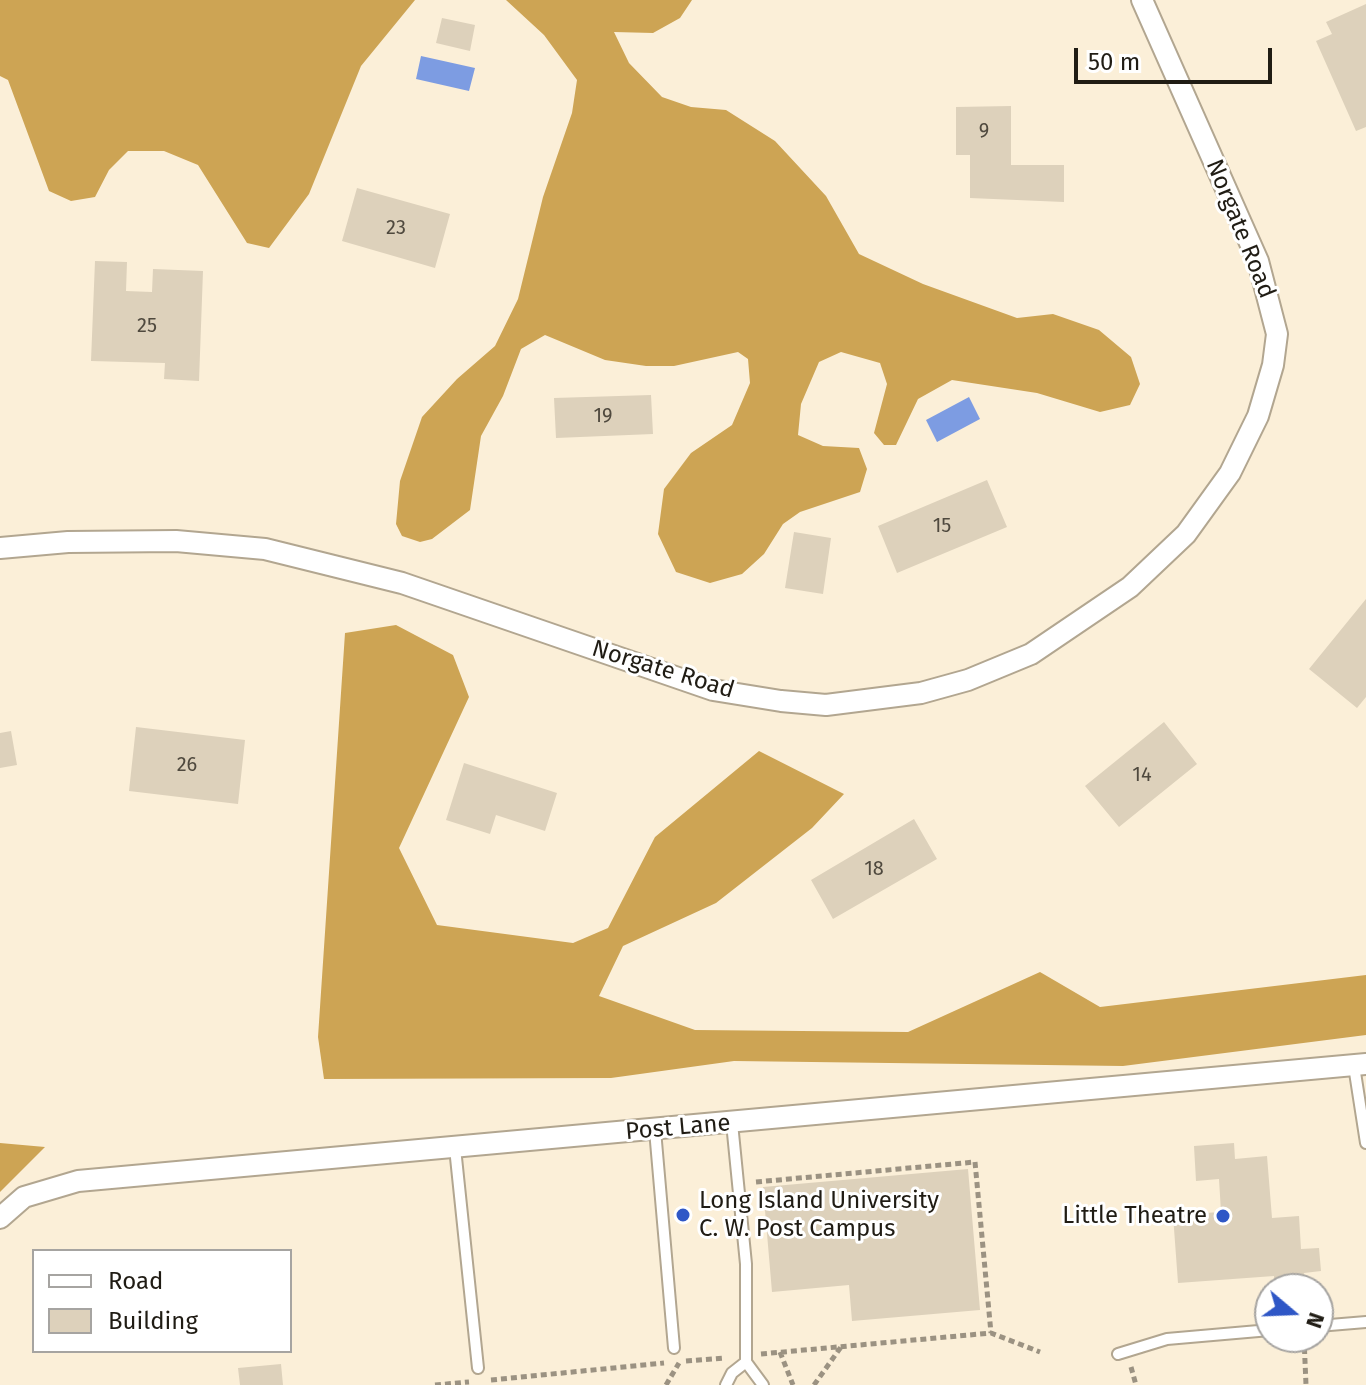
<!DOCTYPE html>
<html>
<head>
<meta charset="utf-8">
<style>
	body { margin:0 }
	#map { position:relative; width:1366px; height:1385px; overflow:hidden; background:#fbefd8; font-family:"Fira Sans",sans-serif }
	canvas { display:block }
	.legend { position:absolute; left:32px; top:1249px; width:260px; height:104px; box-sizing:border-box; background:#fff; border:2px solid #a6a4a1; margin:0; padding:10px 14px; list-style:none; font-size:24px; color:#201c14 }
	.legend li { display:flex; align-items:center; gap:16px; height:40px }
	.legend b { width:40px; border:2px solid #a6a4a1 }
	.north { position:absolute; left:1254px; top:1273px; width:80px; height:80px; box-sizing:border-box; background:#fff; border:2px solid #a6a4a1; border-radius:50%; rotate:109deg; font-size:22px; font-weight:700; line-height:32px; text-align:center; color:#201c14 }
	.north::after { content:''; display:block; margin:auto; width:28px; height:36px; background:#2f57c6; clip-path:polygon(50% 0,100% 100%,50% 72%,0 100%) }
	.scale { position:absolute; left:1074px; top:48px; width:198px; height:36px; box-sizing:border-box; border:4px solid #201c14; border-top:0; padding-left:10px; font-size:24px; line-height:28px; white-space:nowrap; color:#201c14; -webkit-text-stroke:6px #fff; paint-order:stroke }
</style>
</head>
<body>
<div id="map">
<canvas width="1366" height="1385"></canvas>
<ul class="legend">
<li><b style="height:10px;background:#fff"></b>Road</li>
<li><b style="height:22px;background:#ddd1bb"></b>Building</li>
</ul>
<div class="north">N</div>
<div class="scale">50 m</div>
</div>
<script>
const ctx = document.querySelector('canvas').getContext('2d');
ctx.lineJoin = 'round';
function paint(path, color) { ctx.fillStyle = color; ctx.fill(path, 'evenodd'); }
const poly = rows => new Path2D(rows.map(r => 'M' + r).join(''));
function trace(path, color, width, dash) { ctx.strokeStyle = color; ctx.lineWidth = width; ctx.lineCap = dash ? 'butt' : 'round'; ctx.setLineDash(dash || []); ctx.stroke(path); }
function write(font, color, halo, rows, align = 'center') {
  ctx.font = font + ' "Fira Sans",sans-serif'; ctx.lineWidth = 6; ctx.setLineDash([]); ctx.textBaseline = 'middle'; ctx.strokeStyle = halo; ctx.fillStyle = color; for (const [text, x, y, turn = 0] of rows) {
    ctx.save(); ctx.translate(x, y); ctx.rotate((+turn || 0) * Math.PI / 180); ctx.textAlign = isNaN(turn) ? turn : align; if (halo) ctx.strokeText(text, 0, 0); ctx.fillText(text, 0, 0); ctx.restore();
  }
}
paint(poly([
	[0,0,415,0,361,66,309,194,269,248,247,243,198,165,164,151,128,151,109,170,95,197,71,201,49,191,8,80,0,76],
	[506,0,692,0,680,18,653,33,614,32,629,63,662,97,691,107,726,110,775,141,826,196,859,254,923,284,1017,318,1053,314,1099,330,1131,357,1140,384,1130,405,1100,412,1037,393,952,380,918,399,896,445,884,445,874,433,887,384,880,363,841,352,819,362,801,404,798,435,823,446,859,448,867,469,860,492,800,512,783,524,764,554,742,574,710,583,676,572,658,534,664,489,691,453,732,425,750,383,748,359,738,352,674,366,646,366,605,360,545,335,521,349,503,396,481,436,470,510,432,539,420,542,402,536,396,524,400,481,422,417,457,379,495,346,518,299,543,197,572,113,577,80,544,35],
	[396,625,453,655,469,697,399,848,437,925,573,943,608,928,655,837,759,751,844,794,812,828,716,903,623,946,599,996,695,1030,908,1032,1040,972,1100,1007,1366,975,1366,1035,1123,1066,734,1061,611,1078,324,1079,318,1037,345,633],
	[0,1143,45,1147,0,1192]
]), '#cda454');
paint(poly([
	[421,56,475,68,469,91,416,79],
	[969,397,980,419,937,442,926,420]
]), '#7d9ce2');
paint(poly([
	[1366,4,1366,127,1356,131,1316,41,1332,34,1326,22],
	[442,18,475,25,470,51,436,43],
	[1011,106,1011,165,1064,165,1064,202,970,198,970,155,956,155,956,107],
	[357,188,450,214,435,268,342,241],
	[95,261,127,262,126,291,152,292,153,269,203,271,199,381,164,379,165,363,91,361],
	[651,395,653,434,556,438,554,398],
	[987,480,1007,527,897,573,878,526],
	[794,532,831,538,823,594,785,588],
	[1366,599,1366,697,1357,708,1309,669],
	[1164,722,1197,764,1119,827,1085,786],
	[136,727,245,740,238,804,129,791],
	[11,731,17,765,0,768,0,733],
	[464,763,557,793,545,831,496,815,490,834,446,820],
	[914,819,937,859,833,919,811,880],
	[1234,1143,1235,1159,1267,1156,1272,1218,1299,1216,1301,1249,1319,1248,1321,1271,1304,1273,1306,1289,1275,1289,1274,1276,1178,1283,1173,1215,1221,1212,1219,1179,1196,1181,1194,1146],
	[968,1169,980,1310,852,1321,849,1285,772,1292,763,1187],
	[281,1364,283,1385,240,1385,238,1368]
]), '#ddd1bb');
const lane = poly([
	[1354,1066,1366,1143],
	[732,1123,746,1264,746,1362,763,1385],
	[655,1130,674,1348],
	[455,1148,478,1368],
	[1318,1326,1366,1322],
	[1118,1354,1167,1339,1270,1330],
	[726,1385,732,1373,746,1362]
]);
const street = poly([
	[0,548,68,542,176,541,265,549,402,583,713,690,781,701,826,705,921,693,968,680,1031,654,1130,587,1186,534,1230,473,1258,416,1273,365,1277,334,1258,261,1142,0],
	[0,1218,24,1197,78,1181,1366,1064]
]);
trace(lane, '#b2a690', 14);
trace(street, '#b2a690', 24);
trace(poly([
	[756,1182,975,1162,991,1333],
	[1304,1338,1306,1385],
	[780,1352,793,1385],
	[761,1354,991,1333,1040,1352],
	[686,1361,724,1358],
	[1131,1367,1136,1385],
	[491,1380,664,1363],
	[435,1385,469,1382],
	[666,1385,679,1363],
	[814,1385,841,1347]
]), '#9b9282', 5, [6, 4]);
trace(lane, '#fff', 10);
trace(street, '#fff', 20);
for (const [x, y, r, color] of [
	[683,1215,8,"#2f57c6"],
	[1223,1216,8,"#2f57c6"]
]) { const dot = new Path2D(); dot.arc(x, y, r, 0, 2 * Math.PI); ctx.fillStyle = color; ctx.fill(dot); trace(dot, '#fff', 3); }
write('20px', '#4f493e', null, [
	["9",984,131],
	["23",396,228],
	["25",147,326],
	["19",603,416],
	["15",942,526],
	["26",187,765],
	["14",1142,775],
	["18",874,869]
]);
write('24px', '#201c14', '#fff', [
	["Norgate Road",1240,229,68],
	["Norgate Road",663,670,17],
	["Post Lane",678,1128,-5]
]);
write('24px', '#201c14', '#fff', [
	["Long Island University",699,1201],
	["C. W. Post Campus",699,1229],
	["Little Theatre",1207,1216,"right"]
], 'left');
</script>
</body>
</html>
